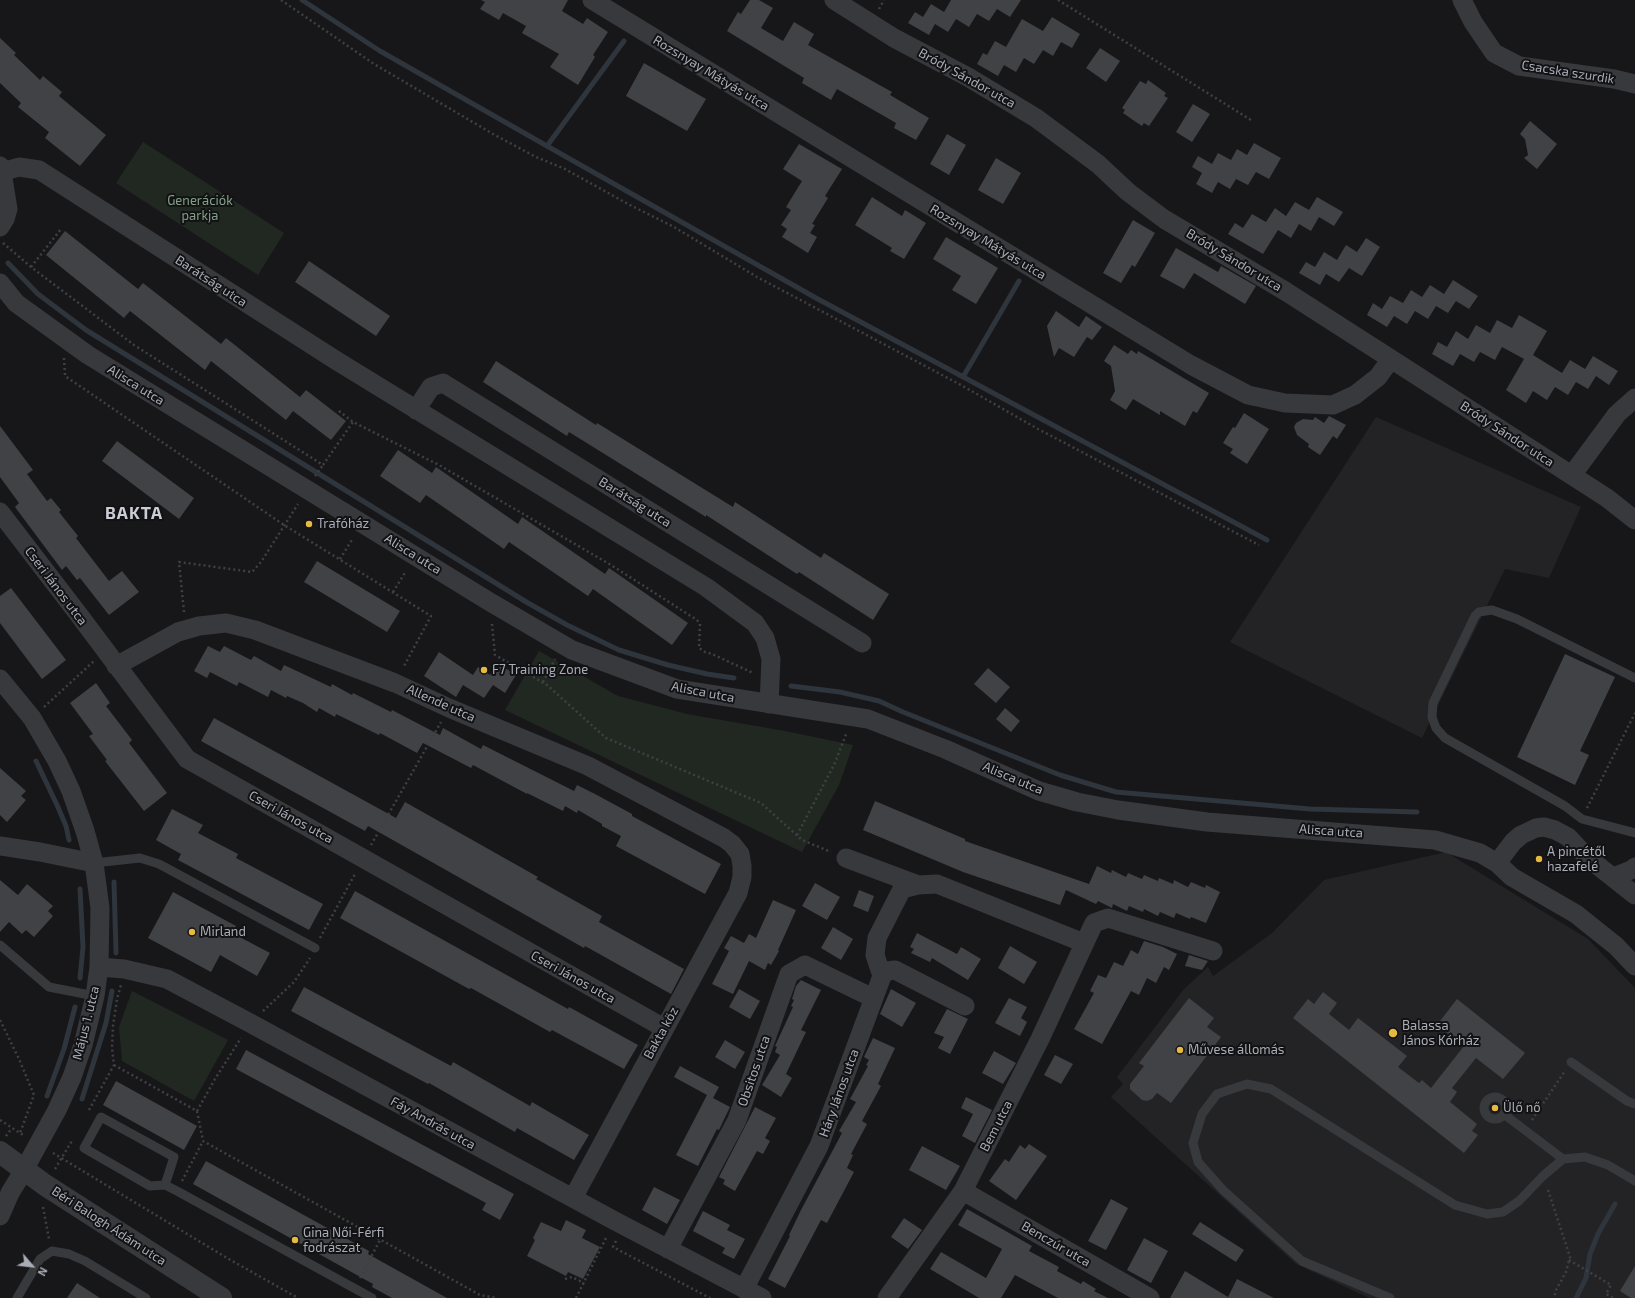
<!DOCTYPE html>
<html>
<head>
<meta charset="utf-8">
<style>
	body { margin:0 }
	#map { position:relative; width:1635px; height:1298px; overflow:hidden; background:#171719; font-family:"Exo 2",sans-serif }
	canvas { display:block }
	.north { position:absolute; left:12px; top:1246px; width:40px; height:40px; -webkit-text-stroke:3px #121214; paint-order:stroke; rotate:118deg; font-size:11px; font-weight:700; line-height:16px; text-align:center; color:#aaadb8 }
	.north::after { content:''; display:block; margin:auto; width:14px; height:18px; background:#aaadb8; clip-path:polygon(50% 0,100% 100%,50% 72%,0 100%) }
</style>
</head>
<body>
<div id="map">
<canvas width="1635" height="1298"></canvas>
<div class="north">N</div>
</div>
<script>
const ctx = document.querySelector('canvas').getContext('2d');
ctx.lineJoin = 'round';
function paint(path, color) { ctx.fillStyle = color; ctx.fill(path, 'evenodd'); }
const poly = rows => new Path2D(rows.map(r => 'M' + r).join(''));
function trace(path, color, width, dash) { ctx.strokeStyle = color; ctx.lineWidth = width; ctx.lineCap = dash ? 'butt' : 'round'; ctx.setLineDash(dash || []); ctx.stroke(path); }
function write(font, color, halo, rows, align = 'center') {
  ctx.font = font + ' "Exo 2",sans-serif'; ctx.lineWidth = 4; ctx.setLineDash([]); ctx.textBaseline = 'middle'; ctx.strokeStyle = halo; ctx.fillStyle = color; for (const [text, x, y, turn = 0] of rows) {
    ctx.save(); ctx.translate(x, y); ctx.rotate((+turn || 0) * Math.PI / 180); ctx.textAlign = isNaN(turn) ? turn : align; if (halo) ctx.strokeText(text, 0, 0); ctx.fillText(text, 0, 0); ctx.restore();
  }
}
paint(poly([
	[1376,417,1581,507,1549,578,1505,569,1422,738,1230,642],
	[1446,852,1588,939,1635,988,1635,1298,1369,1298,1296,1264,1111,1097,1123,1084,1117,1077,1184,989,1208,967,1213,976,1272,933,1324,880]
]), '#232326');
paint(poly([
	[143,142,284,233,258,275,116,183],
	[539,651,618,696,687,714,785,731,853,745,839,785,802,852,505,710],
	[132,991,228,1040,194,1101,122,1061,119,1027]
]), '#212822');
trace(poly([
	[302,0,380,51,547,146,816,298,1267,540],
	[547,146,624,41],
	[8,263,38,294,86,330,528,603,567,625,619,650,668,665,707,674,734,678],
	[963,377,1019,281],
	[791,686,840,692,879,701,903,712,1060,775,1116,792,1310,809,1417,812],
	[36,761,57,805,66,826,69,840],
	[114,882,116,953],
	[80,889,83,947,80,978],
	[47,1096,64,1049,75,1007],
	[82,1099,106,1023,112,991],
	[1576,1298,1586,1278,1590,1254,1598,1234,1615,1204]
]), '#2e353c', 5);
paint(poly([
	[481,0,568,0,562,11,583,24,587,18,608,32,593,55,595,57,578,85,550,67,559,54,522,33,526,26,503,13,499,20,480,9,485,2],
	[750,0,759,0,773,8,761,28,783,41,794,22,814,34,808,45,892,92,890,95,929,118,916,140,894,128,896,123,837,89,831,100,802,83,804,78,727,31,738,12,741,14],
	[951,0,1021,0,1010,17,997,9,989,21,977,14,969,27,956,19,948,32,935,24,929,35,908,23,915,12,923,17,931,4,944,12],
	[1052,17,1080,34,1072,48,1061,42,1053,56,1043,50,1034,64,1024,58,1016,72,1004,65,998,76,977,64,983,53,987,55,995,41,1006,47,1022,19,1043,31],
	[0,38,16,53,14,55,40,80,43,76,62,92,59,96,106,135,80,166,45,138,49,132,18,107,21,103,0,83],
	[1100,48,1120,61,1106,82,1086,68],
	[644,63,706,99,687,131,626,96],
	[1148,80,1166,93,1164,96,1168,98,1149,126,1144,123,1142,126,1133,120,1123,113,1125,110,1122,108,1140,81,1146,84],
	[1193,104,1210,114,1192,142,1176,132],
	[1530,121,1557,144,1537,169,1524,158,1528,155,1525,139,1520,134],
	[947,134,966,145,949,175,930,164],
	[1254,143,1281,158,1269,179,1256,172,1248,185,1236,179,1230,189,1218,182,1212,193,1196,184,1202,173,1192,167,1198,156,1212,164,1218,153,1231,160,1237,149,1247,155],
	[799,144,842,169,825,196,828,198,812,224,815,225,810,233,817,237,808,253,782,237,787,229,781,225,791,210,786,207,802,181,783,169],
	[996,158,1021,173,1003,204,978,190],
	[872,197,902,216,905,210,926,223,904,259,890,251,892,248,855,225],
	[1317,197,1343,212,1334,226,1319,217,1311,231,1299,224,1291,238,1278,230,1263,254,1228,234,1235,223,1243,228,1252,214,1266,222,1275,208,1286,216,1295,202,1309,210],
	[1133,220,1155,233,1135,267,1132,265,1121,283,1103,273],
	[65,231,138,289,143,283,221,344,226,338,300,397,306,390,346,421,331,440,293,411,286,420,211,361,205,370,130,311,124,318,46,255],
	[946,237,998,268,976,304,952,290,961,276,933,259],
	[1366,238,1380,247,1362,276,1349,268,1339,282,1326,274,1320,285,1299,273,1306,262,1315,267,1324,252,1337,260,1346,245,1357,252],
	[1176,248,1218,272,1221,266,1256,286,1245,304,1194,273,1184,289,1160,276],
	[309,261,390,316,376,336,295,282],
	[1453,280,1478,296,1469,309,1456,301,1448,313,1436,306,1428,319,1415,311,1407,324,1394,316,1387,327,1367,315,1373,303,1382,309,1390,296,1403,303,1411,290,1422,297,1430,285,1444,294],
	[1056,311,1079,327,1086,316,1102,327,1092,340,1087,337,1074,357,1059,348,1054,357,1047,326],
	[1519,315,1547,331,1533,355,1562,373,1570,360,1585,369,1593,356,1618,371,1609,385,1596,376,1588,389,1576,382,1568,395,1555,387,1547,400,1533,391,1526,403,1506,390,1524,359,1502,347,1495,360,1480,352,1474,362,1460,354,1453,366,1432,354,1438,342,1447,347,1456,331,1468,339,1476,325,1490,333,1497,320,1512,328],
	[1114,345,1128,354,1131,350,1137,354,1138,351,1209,393,1197,413,1193,411,1185,426,1160,411,1160,415,1133,399,1126,410,1110,400,1115,391,1111,366,1104,361],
	[496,361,596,425,597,423,733,507,735,502,821,558,824,553,889,594,873,620,799,572,797,574,706,515,706,517,569,432,567,436,483,382],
	[1244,413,1269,429,1247,464,1230,453,1233,449,1223,443,1233,427,1235,428],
	[1329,416,1346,425,1337,439,1333,436,1320,455,1308,447,1309,444,1297,435,1294,427,1296,423,1303,419,1313,420,1315,417,1324,423],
	[0,426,33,470,27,474,47,501,51,498,61,510,59,512,78,536,76,538,109,581,122,571,139,592,109,615,80,578,77,580,66,566,62,570,15,507,19,503,0,477],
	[117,441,194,498,179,519,102,461],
	[398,450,432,473,436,467,518,524,522,517,605,574,609,568,688,623,672,645,593,589,588,596,509,542,504,549,426,495,420,503,380,476],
	[317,561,400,611,387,632,304,582],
	[11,588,66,660,42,679,0,623,0,596],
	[208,646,220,652,224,646,251,660,254,656,281,671,284,665,331,687,332,684,352,695,353,693,391,712,392,710,440,735,443,728,481,749,483,745,574,791,577,785,595,794,632,814,632,816,721,864,705,894,616,846,621,836,602,826,602,824,578,810,577,813,565,806,563,811,527,793,527,794,473,765,471,768,423,743,417,753,380,733,379,735,336,714,335,717,319,708,317,712,303,703,287,696,286,698,271,690,268,697,239,682,237,686,210,672,207,678,194,671],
	[439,652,473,675,478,667,490,675,497,663,516,675,505,693,493,685,484,698,463,685,456,697,424,676],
	[1565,654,1615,677,1580,751,1589,755,1575,785,1517,757],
	[988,668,1010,687,996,703,974,684],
	[96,683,110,703,106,706,132,740,129,743,167,793,144,811,105,761,107,760,89,736,93,734,70,703],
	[1005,708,1020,721,1011,732,996,719],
	[214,718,396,818,405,802,538,877,536,879,602,916,599,922,684,969,671,994,585,946,584,948,368,826,365,831,201,741],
	[0,768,26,791,21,796,26,800,7,822,0,815],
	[875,801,965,839,965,841,1089,884,1097,866,1111,873,1112,870,1126,877,1128,873,1142,879,1144,875,1158,881,1159,878,1173,884,1174,880,1188,887,1191,882,1205,888,1206,885,1220,892,1206,923,1191,917,1190,919,1176,913,1174,918,1160,912,1158,916,1144,909,1143,912,1129,906,1127,911,1113,904,1112,908,1098,901,1096,904,1066,890,1060,905,963,872,863,830],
	[172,809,203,825,198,833,238,854,236,858,323,904,309,930,178,860,181,854,156,840],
	[0,880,18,895,27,884,53,906,48,911,53,916,34,937,26,930,22,934,9,922,0,932],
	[815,883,840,897,827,920,802,906],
	[859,890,874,896,868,912,853,906],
	[355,891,568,1009,569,1007,638,1045,624,1069,552,1030,550,1032,471,988,469,989,340,918],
	[173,892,236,926,232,933,270,953,257,976,220,955,211,972,148,938],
	[773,900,796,910,778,950,779,951,771,965,768,963,765,970,749,961,733,994,712,984,729,951,724,948,731,936,744,943,749,934,756,938],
	[833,927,853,939,841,960,821,948],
	[917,933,957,954,961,947,981,959,968,980,932,958,930,962,911,953,914,949,910,947],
	[1144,941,1163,947,1177,954,1169,970,1164,967,1156,983,1147,978,1139,995,1131,991,1102,1044,1074,1029,1094,993,1090,991,1098,975,1106,978,1114,962,1123,966,1131,950,1138,954],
	[1010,946,1037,962,1024,984,998,968],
	[1189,955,1208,961,1202,970,1185,966],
	[801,980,821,990,801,1030,806,1032,786,1074,792,1078,781,1097,762,1085,780,1055,775,1052,777,1047,775,1046,793,1007,791,1006,794,1000,792,999,796,986],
	[304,987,451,1066,453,1062,530,1106,532,1102,589,1135,574,1160,517,1128,515,1132,429,1083,428,1084,291,1011],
	[739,989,760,1001,750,1019,729,1007],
	[891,989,916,1003,902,1027,880,1014],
	[1323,992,1337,1003,1329,1014,1349,1030,1358,1018,1407,1056,1398,1067,1419,1083,1422,1080,1431,1088,1464,1046,1437,1025,1457,999,1525,1053,1503,1079,1476,1058,1452,1088,1457,1092,1450,1102,1477,1124,1472,1131,1478,1135,1464,1153,1293,1018,1308,999,1314,1004],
	[1009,998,1027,1007,1021,1018,1027,1022,1020,1036,995,1023],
	[1189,998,1214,1018,1207,1027,1221,1037,1171,1103,1157,1093,1152,1099,1147,1101,1142,1100,1130,1089,1130,1084,1144,1066,1139,1063],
	[947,1009,968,1019,950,1054,938,1048,944,1037,934,1033],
	[873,1038,895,1048,878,1084,881,1086,862,1121,867,1124,851,1154,853,1155,847,1168,854,1172,827,1223,821,1220,785,1288,768,1279,790,1236,789,1235,801,1210,842,1133,839,1131,856,1102,850,1099,868,1066,866,1065,869,1060,864,1057],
	[725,1040,745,1052,735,1069,715,1057],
	[246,1050,514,1194,500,1220,482,1210,486,1203,236,1069],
	[994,1051,1016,1063,1003,1084,982,1073],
	[1055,1055,1073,1064,1061,1084,1044,1075],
	[680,1066,719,1087,713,1098,730,1107,719,1130,717,1129,698,1166,676,1155,707,1095,674,1077],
	[116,1081,197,1126,184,1150,103,1105],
	[966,1097,992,1110,975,1143,962,1136,973,1114,961,1108],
	[755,1107,776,1118,765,1138,770,1141,763,1154,757,1151,735,1191,723,1184,725,1180,719,1177],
	[1029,1144,1047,1156,1016,1200,989,1181,1005,1159,1009,1162,1020,1145,1025,1149],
	[922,1146,960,1166,946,1190,909,1170],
	[206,1161,369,1251,368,1254,447,1298,392,1298,372,1287,373,1284,193,1184],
	[654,1187,680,1200,667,1224,642,1210],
	[1111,1199,1128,1208,1106,1250,1088,1241],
	[967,1209,1032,1246,1029,1251,1059,1267,1057,1271,1081,1284,1083,1281,1096,1289,1094,1291,1108,1298,1058,1298,1015,1275,1001,1298,979,1298,930,1269,941,1252,986,1278,1002,1249,958,1225],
	[703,1211,730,1225,727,1230,745,1239,734,1259,722,1253,725,1248,693,1231],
	[904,1218,922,1230,908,1249,891,1237],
	[566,1220,586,1230,582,1238,600,1247,583,1279,568,1272,566,1276,527,1256,535,1240,533,1238,541,1222,561,1231],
	[1200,1222,1244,1250,1236,1262,1192,1234],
	[1144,1238,1168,1251,1151,1283,1127,1270],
	[1635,1266,1635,1298,1631,1298,1620,1291],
	[1185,1271,1228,1297,1237,1279,1274,1298,1170,1298],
	[77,1283,100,1298,67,1298]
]), '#414246');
trace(poly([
	[281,0,374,64,493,134,536,157,565,169,628,204,674,227,757,277,961,385,1038,429,1259,545],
	[1058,0,1251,120],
	[879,9,884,0],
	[3,243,31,267,134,345,323,465,353,422],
	[31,267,61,229],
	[64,358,65,376,284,525,431,616,403,668],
	[339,411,353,422,439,465,611,565,697,620,700,624,699,648,705,652,712,654,753,673],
	[315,476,323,465],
	[340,559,353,538],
	[393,592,406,571],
	[184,612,179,562,252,572,261,562,298,504],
	[492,624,495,655,547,685,606,738,761,803,802,840,831,852],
	[543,682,555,659],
	[44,707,94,661],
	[1587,808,1635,713],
	[797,835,834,765,847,732],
	[371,845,441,722],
	[320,938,355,874],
	[263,1011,294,982,310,958],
	[0,1020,19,1059,34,1095,20,1133],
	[114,1065,197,1111,203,1141,480,1295,497,1298],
	[89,1110,114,1065,112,1048,113,1026,117,999,121,985],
	[197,1111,215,1079,241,1038],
	[0,1120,23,1135],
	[1532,1120,1565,1071],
	[6,1136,12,1128],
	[53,1153,227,1258,298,1298],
	[55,1169,73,1139],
	[182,1181,203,1141],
	[1548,1190,1570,1257,1566,1272,1556,1290,1554,1298],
	[43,1207,49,1239],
	[616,1241,613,1247,710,1298],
	[1569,1260,1611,1285,1606,1294,1613,1298],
	[360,1278,380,1240],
	[565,1279,572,1277,584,1283],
	[576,1298,607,1236]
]), '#3e4044', 2.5, [2, 3]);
trace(poly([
	[1635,678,1517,619,1492,610,1479,612,1475,616,1433,703,1432,717,1436,728,1445,738,1565,806,1582,819,1635,833],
	[94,863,140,858,159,864,315,948],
	[0,945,49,987,95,996],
	[1571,1062,1627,1101,1635,1104],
	'1484 1108a11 11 0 1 1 22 0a11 11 0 1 1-22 0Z',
	[1505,1115,1563,1159],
	[165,1185,174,1157,101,1117,84,1148,150,1186,165,1185,177,1191,372,1298],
	[17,1298,40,1259,52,1251,69,1254,85,1261,146,1298],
	[1390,1298,1302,1261,1223,1190,1198,1162,1193,1143,1202,1114,1217,1094,1247,1084,1271,1089,1455,1205,1487,1214,1503,1212,1519,1201,1543,1176,1563,1159,1585,1157,1608,1165,1635,1181]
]), '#38393d', 9);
trace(poly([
	[592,0,1191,365,1248,395,1285,403,1333,405,1355,395,1378,377,1391,359],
	[834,0,894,38,968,77,1036,118,1098,164,1128,192,1164,219,1285,291,1391,359,1607,498,1635,520],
	[1462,0,1473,22,1494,53,1519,66,1614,79,1635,84],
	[0,166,2,172,8,209,5,219,0,227],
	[2,172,19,167,39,170,337,361,706,587,755,623,765,638,771,659,769,704],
	[0,283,16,303,88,355,490,602,572,650,677,689,868,719,945,749,1039,791,1077,802,1118,810,1207,822,1435,840,1480,853,1497,863,1512,877,1576,914,1616,946,1635,966],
	[416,410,431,387,443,383,862,643],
	[1572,475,1617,414,1635,398],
	[0,512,79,615,187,759,664,1028],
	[116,666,178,632,199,626,226,623,255,630,395,683,449,708,588,766,724,838,732,844,740,854,742,866,742,877,738,893,573,1198],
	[0,679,32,718,57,761,71,791,85,831,94,863,100,908,99,967,95,996,83,1045,72,1077,57,1110,24,1170,10,1193,0,1216],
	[0,846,40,852,94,863],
	[846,858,918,885],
	[1497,863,1513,842,1521,835,1536,828,1544,827,1555,830,1568,837,1587,857,1635,895],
	[1613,877,1631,870,1635,867],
	[99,967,124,969,167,979,250,1023,615,1221,762,1298],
	[882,976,875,955,877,938,902,889,918,885,937,884,1084,943],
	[963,1191,1150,1298],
	[668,1249,737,1120,789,974,805,965,873,998],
	[744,1289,819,1146,882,976,887,971,895,970,965,1006],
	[887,1298,963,1191,1040,1039,1094,923,1108,918,1213,951]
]), '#38393d', 19);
trace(poly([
	[0,1152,45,1185,221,1298]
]), '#38393d', 22);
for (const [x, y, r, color] of [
	[309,524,4,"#e6b941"],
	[484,670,4,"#e6b941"],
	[1539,859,4,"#e6b941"],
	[192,932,4,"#e6b941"],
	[1393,1033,5,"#e6b941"],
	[1180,1050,4,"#e6b941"],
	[1495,1108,4,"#e6b941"],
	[295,1240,4,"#e6b941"]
]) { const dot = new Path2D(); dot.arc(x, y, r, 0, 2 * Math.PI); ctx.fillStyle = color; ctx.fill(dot); trace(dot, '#121214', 1.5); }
write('13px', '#aaadb8', '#121214', [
	["Csacska szurdik",1568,72,9],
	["Rozsnyay Mátyás utca",711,73,31],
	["Bródy Sándor utca",967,78,29],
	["Rozsnyay Mátyás utca",988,242,31],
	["Bródy Sándor utca",1234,260,31],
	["Barátság utca",211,281,33],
	["Alisca utca",136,385,32],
	["Bródy Sándor utca",1507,434,33],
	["Barátság utca",635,502,32],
	["Alisca utca",413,554,32],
	["Cseri János utca",56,586,53],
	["Alisca utca",703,692,11],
	["Allende utca",441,703,24],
	["Alisca utca",1013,778,23],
	["Cseri János utca",291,817,29],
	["Alisca utca",1331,831,4],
	["Cseri János utca",573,977,29],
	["Május 1. utca",86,1023,-76],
	["Bakta köz",661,1033,-61],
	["Obsitos utca",754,1071,-71],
	["Háry János utca",839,1093,-70],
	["Fáy András utca",433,1123,29],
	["Bem utca",996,1126,-63],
	["Béri Balogh Ádám utca",109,1226,33],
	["Benczúr utca",1056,1244,30]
]);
write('13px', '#82a186', '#121214', [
	["Generációk",200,201],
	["parkja",200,216]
]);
write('13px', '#aaadb8', '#121214', [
	["Trafóház",317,524],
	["F7 Training Zone",492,670],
	["A pincétől",1547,852],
	["hazafelé",1547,867],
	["Mirland",200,932],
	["Balassa",1402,1026],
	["János Kórház",1402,1041],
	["Művese állomás",1188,1050],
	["Ülő nő",1503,1108],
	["Gina Női-Férfi",303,1233],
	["fodrászat",303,1248]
], 'left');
ctx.letterSpacing = '1px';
write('bold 17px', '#cbcdd4', '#121214', [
	["BAKTA",134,513]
]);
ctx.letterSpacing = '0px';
</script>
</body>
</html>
